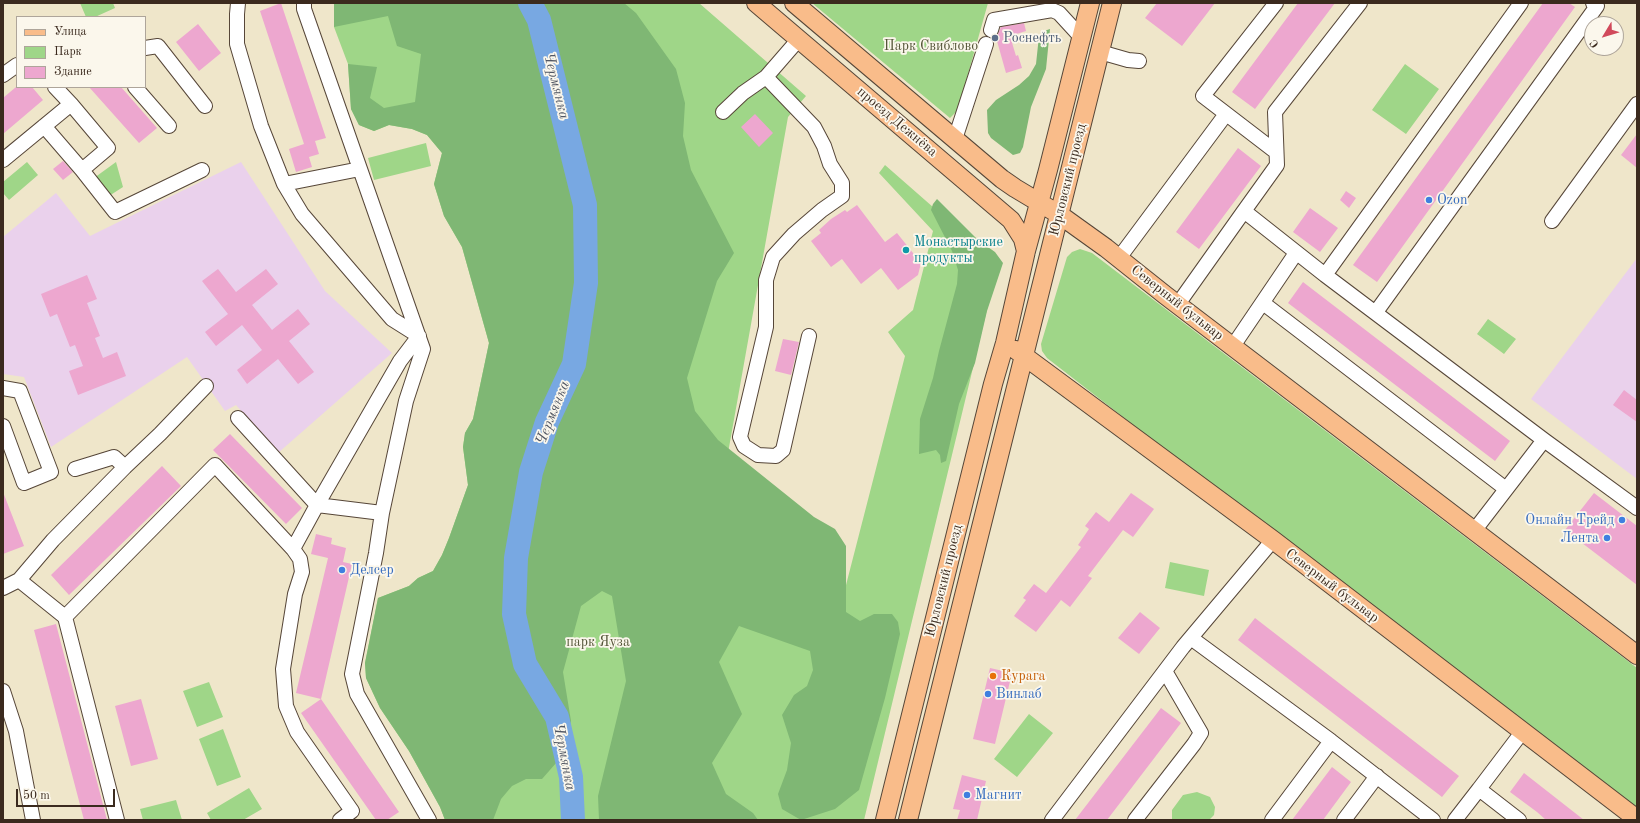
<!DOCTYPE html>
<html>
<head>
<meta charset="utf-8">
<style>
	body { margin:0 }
	#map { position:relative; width:1640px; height:823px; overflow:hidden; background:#efe6ca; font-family:"Old Standard TT",serif }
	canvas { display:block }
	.frame { position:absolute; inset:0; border:4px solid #3b2a1e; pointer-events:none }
	.legend { position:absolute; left:16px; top:16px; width:130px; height:72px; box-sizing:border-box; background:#fbf7ec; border:1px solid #aea59a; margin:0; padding:5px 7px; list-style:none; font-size:12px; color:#3b2a1e }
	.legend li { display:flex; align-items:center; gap:8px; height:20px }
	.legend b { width:20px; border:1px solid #aea59a }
	.north { position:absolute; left:1584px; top:16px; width:40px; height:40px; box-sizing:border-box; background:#fbf7ec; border:1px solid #aea59a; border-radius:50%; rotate:232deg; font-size:11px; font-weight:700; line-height:16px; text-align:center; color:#3b2a1e }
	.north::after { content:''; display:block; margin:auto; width:14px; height:18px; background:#d1495b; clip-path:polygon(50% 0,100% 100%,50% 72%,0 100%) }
	.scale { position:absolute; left:16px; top:789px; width:99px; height:18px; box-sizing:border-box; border:2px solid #3b2a1e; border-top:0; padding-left:5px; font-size:12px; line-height:14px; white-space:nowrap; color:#3b2a1e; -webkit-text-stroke:3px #fbf7ec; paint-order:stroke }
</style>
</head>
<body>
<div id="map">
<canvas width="1640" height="823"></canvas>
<div class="frame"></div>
<ul class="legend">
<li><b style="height:5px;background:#f9bc8a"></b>Улица</li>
<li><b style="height:11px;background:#9fd688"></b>Парк</li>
<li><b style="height:11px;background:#eda7cf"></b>Здание</li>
</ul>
<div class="north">С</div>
<div class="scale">50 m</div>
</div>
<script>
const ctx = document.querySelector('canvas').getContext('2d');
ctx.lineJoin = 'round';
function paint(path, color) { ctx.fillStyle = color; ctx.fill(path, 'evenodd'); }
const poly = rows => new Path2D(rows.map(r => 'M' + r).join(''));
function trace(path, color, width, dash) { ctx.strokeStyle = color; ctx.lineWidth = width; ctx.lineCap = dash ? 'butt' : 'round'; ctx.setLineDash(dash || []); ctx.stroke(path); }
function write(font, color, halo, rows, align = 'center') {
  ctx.font = font + ' "Old Standard TT",serif'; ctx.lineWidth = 3.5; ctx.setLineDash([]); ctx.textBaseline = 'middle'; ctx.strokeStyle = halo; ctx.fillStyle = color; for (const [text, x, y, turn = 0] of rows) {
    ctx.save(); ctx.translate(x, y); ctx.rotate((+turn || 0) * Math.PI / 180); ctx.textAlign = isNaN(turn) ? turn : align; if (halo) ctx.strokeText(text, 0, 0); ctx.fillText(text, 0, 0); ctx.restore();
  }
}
paint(poly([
	[241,162,325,291,392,353,278,453,236,405,225,411,187,357,51,447,24,377,3,374,3,237,56,193,90,236],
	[1637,258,1637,479,1531,399]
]), '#ead1ec');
paint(poly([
	[80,3,113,3,115,8,95,17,86,17],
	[334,3,699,3,806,96,788,117,718,509,837,620,905,356,888,332,913,310,933,231,879,173,885,165,998,264,864,820,445,820,440,807,409,751,380,708,366,678,365,663,378,598,409,586,418,578,433,571,442,555,449,538,468,485,463,447,465,433,473,419,489,343,462,247,444,216,434,184,442,153,427,135,412,129,389,125,374,131,359,125,351,109,348,64,334,27],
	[812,3,988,3,958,110,950,118],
	[1405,64,1439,89,1406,134,1372,110],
	[426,143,431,166,374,180,368,158],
	[27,162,38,175,9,200,3,193,3,182],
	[116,162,123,187,109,196,94,178],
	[1080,249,1092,253,1637,668,1637,808,1436,660,1047,358,1042,351,1041,344,1067,257,1072,252],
	[1488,319,1516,339,1504,354,1477,334],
	[1170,562,1209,570,1204,596,1165,588],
	[209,682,223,717,197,727,183,691],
	[1029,714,1053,733,1017,777,994,759],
	[223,729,241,777,217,786,199,739],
	[249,788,262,809,243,820,211,820,207,813],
	[1197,792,1210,797,1215,807,1214,815,1209,820,1172,820,1172,810,1183,795],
	[176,800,182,820,143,820,140,809]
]), '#9fd688');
paint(poly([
	[334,3,624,3,636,13,676,69,685,103,683,136,691,170,734,253,717,281,687,378,695,411,718,440,814,517,835,529,846,546,846,612,860,621,874,614,892,614,898,622,900,634,885,698,859,790,835,809,801,820,782,809,778,794,787,770,791,743,782,715,794,695,807,686,813,670,810,651,739,626,719,662,742,714,712,763,726,794,753,813,758,820,599,820,598,796,626,681,612,596,602,591,581,606,563,672,571,721,564,754,542,779,526,779,512,786,501,799,493,820,445,820,440,807,409,751,380,708,366,678,365,663,378,598,409,586,418,578,433,571,442,555,449,538,468,485,463,447,465,433,473,419,489,343,462,247,444,216,434,184,442,153,427,135,412,129,389,125,374,131,359,125,351,109,348,64,377,67,370,98,384,108,415,102,421,54,397,46,388,16,334,27],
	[1050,29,1046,69,1031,107,1023,147,1020,153,1013,155,991,138,988,133,987,110,996,100,1019,85,1029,76,1036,64,1039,36,1044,31],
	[937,199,978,240,995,252,1003,263,987,311,975,363,959,404,946,461,941,463,940,455,936,450,919,454,920,419,933,378,939,351,957,284,958,270,952,251,931,210,933,204]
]), '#7fb774');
trace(poly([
	[530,3,539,20,585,205,586,283,574,364,547,422,531,472,516,558,514,614,525,664,557,717,571,777,573,820]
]), '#78a8e2', 24);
paint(poly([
	[281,3,326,138,315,141,319,154,309,157,312,167,296,172,289,149,304,144,260,11],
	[1157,3,1215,3,1182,46,1145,18],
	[1298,3,1335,3,1255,109,1232,92],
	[1543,3,1569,3,1575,7,1377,282,1353,265],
	[1024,23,1026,31,1010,36,1016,56,1018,55,1022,68,1006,73,997,41,994,42,992,38,997,36,1001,27],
	[198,24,221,53,199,71,176,42],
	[16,87,32,87,43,100,3,134,3,98],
	[89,87,121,87,157,128,139,143],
	[755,114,773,133,759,147,741,127],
	[1637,134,1637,168,1621,155],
	[1238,148,1261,166,1199,249,1176,232],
	[63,161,73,172,63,180,53,169],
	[1346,191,1356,198,1349,208,1340,200],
	[857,205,885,242,897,233,921,263,918,275,898,290,881,268,861,284,842,259,831,267,811,241,821,233,819,230,831,219,845,210,847,212],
	[1310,208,1338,228,1320,252,1293,232],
	[218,269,236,292,266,269,278,284,252,305,272,330,298,309,310,324,289,341,314,372,298,384,278,359,247,384,237,370,262,350,242,325,216,346,205,332,228,314,202,281],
	[87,275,97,299,87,303,100,336,95,338,103,358,117,352,126,376,78,395,69,371,83,366,75,345,70,347,57,314,50,317,41,294],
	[1303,282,1510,441,1495,461,1288,303],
	[783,339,799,342,791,375,775,371],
	[1624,390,1637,400,1637,422,1613,405],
	[230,434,302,508,286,524,213,450],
	[162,466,181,486,69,595,51,575],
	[3,492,24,546,3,554],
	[1131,493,1154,509,1133,537,1123,530,1088,576,1092,578,1070,607,1061,600,1036,632,1014,616,1026,600,1023,598,1034,584,1046,593,1081,547,1078,545,1089,529,1085,526,1096,512,1109,522],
	[1594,493,1637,526,1637,585,1565,530],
	[316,534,332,538,331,544,346,548,343,562,352,564,321,699,296,693,328,558,311,554],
	[1140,612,1160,628,1139,654,1118,638],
	[1255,618,1459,776,1442,797,1238,640],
	[56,624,107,820,84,820,34,630],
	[990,668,1012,673,995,744,973,739],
	[141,699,158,759,131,766,115,706],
	[321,699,399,812,387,820,376,820,301,713],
	[1161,708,1181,723,1107,820,1075,820],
	[1332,767,1351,782,1323,820,1292,820],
	[1524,773,1584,820,1546,820,1537,812,1510,792],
	[962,775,986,781,977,820,957,820,960,810,953,809]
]), '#eda7cf');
const minor = poly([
	[238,3,237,14,237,44,261,126,284,184,360,169],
	[304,3,304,9,423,349,406,401,382,513,376,553,352,674,357,694,429,820],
	[1521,3,1325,275,1544,440,1637,508],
	[991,30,994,20,1052,10,1059,13,1081,37],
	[145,48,158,46,205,106],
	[1100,52,1128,60,1139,61],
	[3,75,17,65],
	[766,77,799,39],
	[135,87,169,126],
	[723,112,743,93,766,77,814,127,824,146,830,164,842,183,842,196,822,210,794,234,773,257,766,280,766,327,740,437,744,446,758,455,776,456,783,450,809,336],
	[44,126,82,170,108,148,71,104],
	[955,139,986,44],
	[1276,152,1203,96,1276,3],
	[3,160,71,104,55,87],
	[82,170,115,212,202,170],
	[1552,221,1637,104],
	[1119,258,1226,114],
	[1325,275,1244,211,1277,165,1275,112,1360,3],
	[1263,303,1506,489],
	[1178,304,1244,211],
	[1376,312,1597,6,1593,3],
	[1233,346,1296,253],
	[3,388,20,391,51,472,24,483,3,426],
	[238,418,317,505,400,361,419,336,392,319,302,214,284,184],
	[75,469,114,457,125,467],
	[1474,531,1544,440],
	[19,580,53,540,125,467,160,434,206,386],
	[3,588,19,580,65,617,215,465,293,549],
	[65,617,117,820],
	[1191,638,1331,741,1433,820],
	[3,691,16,731,33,820],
	[340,820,352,811,297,732,286,706,283,669,295,594,302,572,300,559,293,549,317,505,382,513],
	[1052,820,1183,647,1273,540],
	[1135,820,1194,744,1201,733,1165,671],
	[1272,820,1331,741],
	[1344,820,1377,776],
	[1455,820,1479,789],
	[1519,820,1479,789,1523,731]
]);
const major = poly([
	[756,3,1011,220,1023,239,1026,251],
	[794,3,1002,179,1015,188,1060,215,1106,248,1165,295,1637,655],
	[1016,350,1273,540,1637,819],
	[885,820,993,384,1005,343,1026,251,1048,170,1090,3],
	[908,820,1112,3]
]);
trace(minor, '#564638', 16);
trace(major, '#564638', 20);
trace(minor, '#fff', 14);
trace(major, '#f9bc8a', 18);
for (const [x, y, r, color] of [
	[995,38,4,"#5c6f8a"],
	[1429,200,4,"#3f7fe0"],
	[906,250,4,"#0f9aa8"],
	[1622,520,4,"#3f7fe0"],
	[1607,538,4,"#3f7fe0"],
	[342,570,4,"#3f7fe0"],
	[993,676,4,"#e8710a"],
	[988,694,4,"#3f7fe0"],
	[967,795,4,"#3f7fe0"]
]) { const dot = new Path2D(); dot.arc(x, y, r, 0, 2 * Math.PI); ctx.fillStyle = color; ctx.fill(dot); trace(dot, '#fbf7ec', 1.5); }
write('14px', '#4e5e75', '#fbf7ec', [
	["Роснефть",1003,38]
], 'left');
write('14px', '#545538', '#fbf7ec', [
	["Парк Свиблово",931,46],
	["парк Яуза",598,642]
]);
write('14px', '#3b2a1e', '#fbf7ec', [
	["проезд Дежнёва",897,122,40],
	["Юрловский проезд",1068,180,-76],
	["Северный бульвар",1177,303,38],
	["Юрловский проезд",944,581,-76],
	["Северный бульвар",1332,586,37]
]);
write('14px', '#366cbe', '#fbf7ec', [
	["Ozon",1437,200],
	["Онлайн Трейд",1614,520,"right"],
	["Лента",1599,538,"right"],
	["Делсер",350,570],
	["Винлаб",996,694],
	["Магнит",975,795]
], 'left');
write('14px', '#0d838f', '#fbf7ec', [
	["Монастырские",914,242],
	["продукты",914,258]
], 'left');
write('14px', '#c56008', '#fbf7ec', [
	["Курага",1001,676]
], 'left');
write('italic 15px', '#505663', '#fbf7ec', [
	["Чермянка",556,86,76],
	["Чермянка",553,413,-68],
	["Чермянка",564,757,79]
]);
</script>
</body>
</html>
